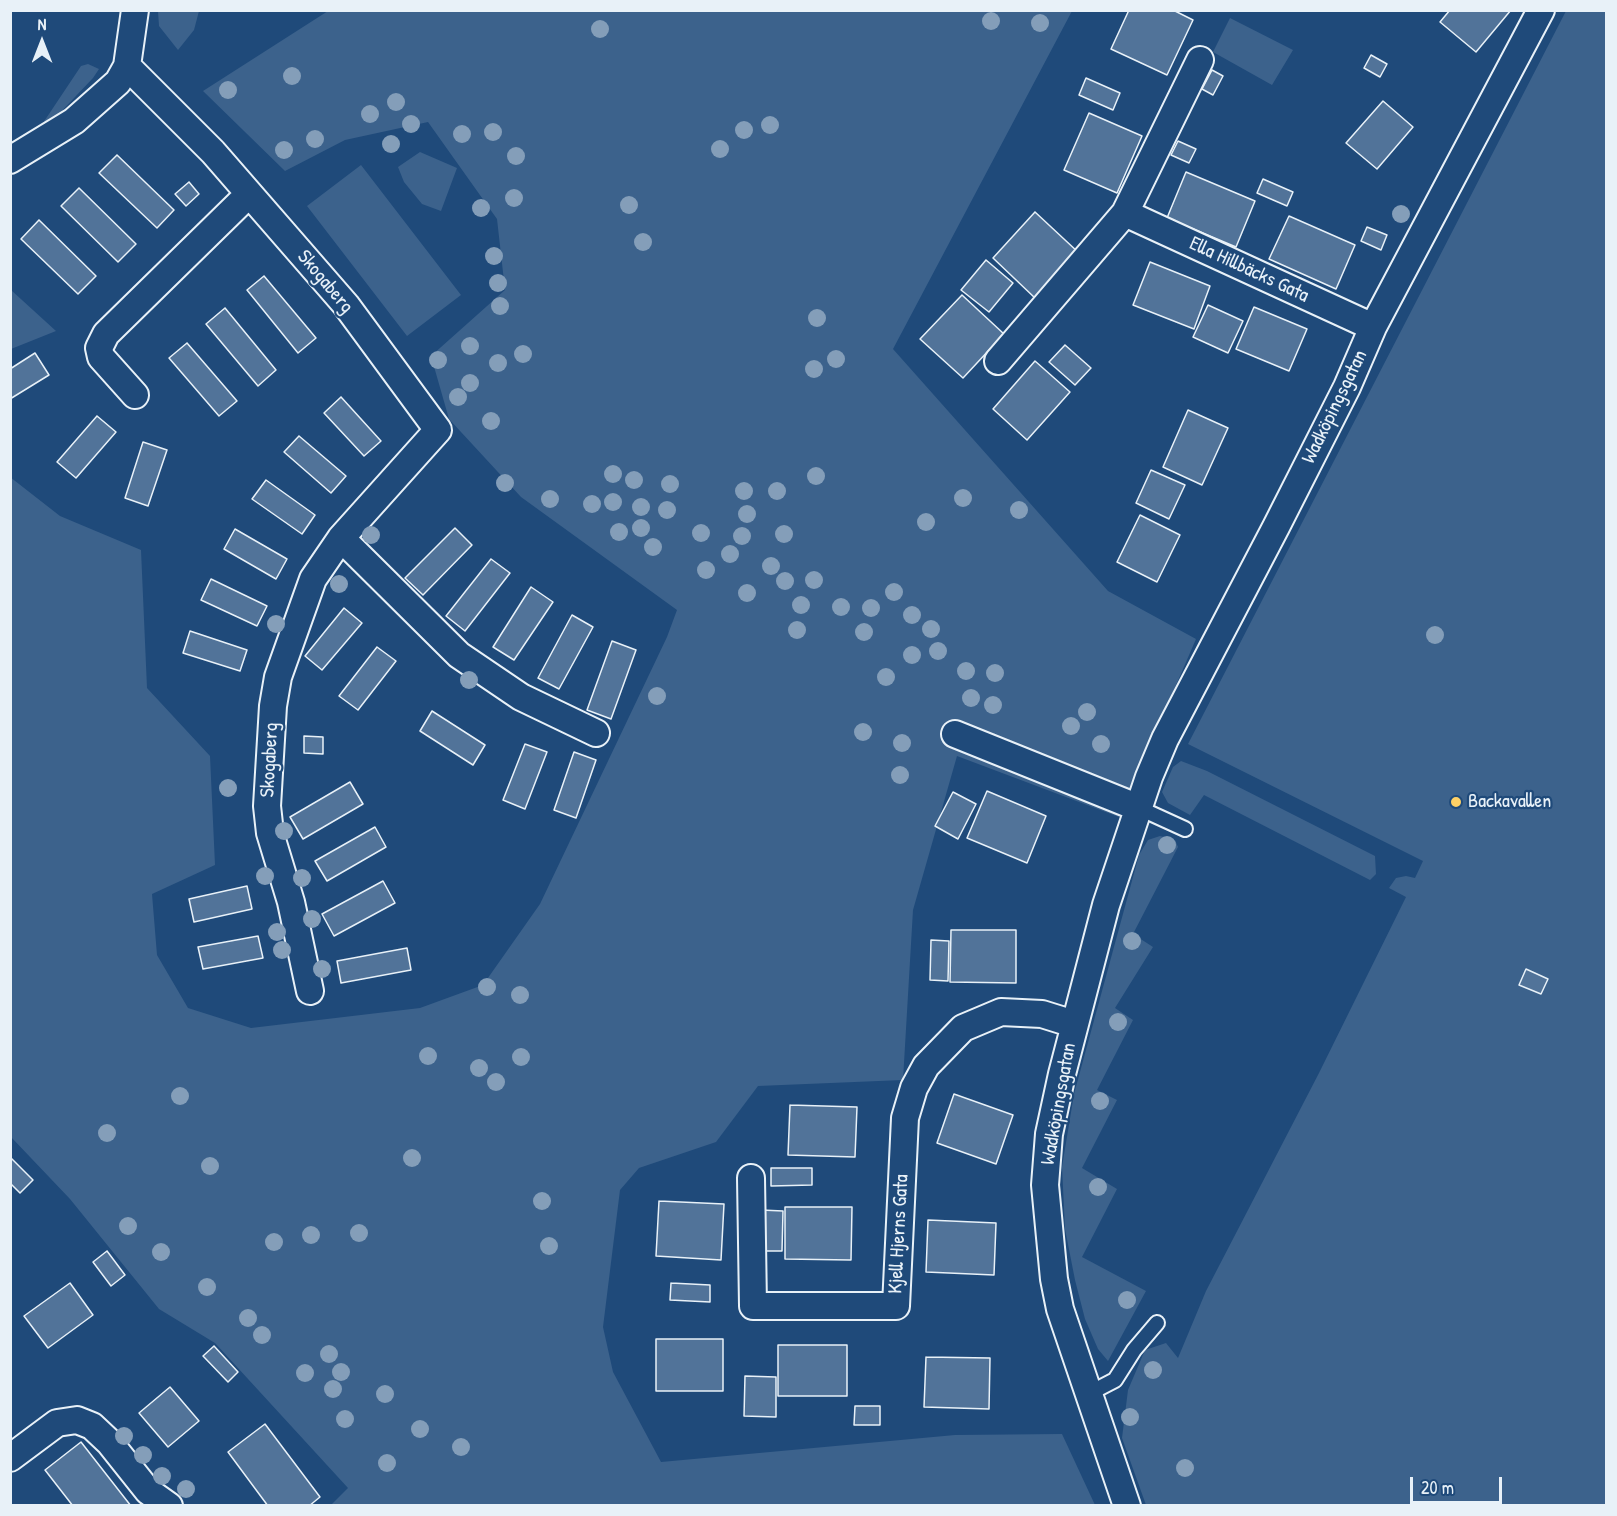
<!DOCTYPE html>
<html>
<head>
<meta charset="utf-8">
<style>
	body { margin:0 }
	#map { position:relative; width:1617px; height:1516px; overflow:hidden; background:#1f4a7a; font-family:"Patrick Hand",sans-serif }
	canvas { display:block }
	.frame { position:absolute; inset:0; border:12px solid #e8f1f8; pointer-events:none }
	.north { position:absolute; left:12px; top:12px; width:60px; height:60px; -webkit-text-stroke:4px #1f4a7a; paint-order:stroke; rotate:0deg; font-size:16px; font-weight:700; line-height:24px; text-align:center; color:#e8f1f8 }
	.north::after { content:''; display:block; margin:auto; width:21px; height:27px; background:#e8f1f8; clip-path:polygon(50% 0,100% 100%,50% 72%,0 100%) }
	.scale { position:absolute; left:1410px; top:1477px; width:92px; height:27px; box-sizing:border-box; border:3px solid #e8f1f8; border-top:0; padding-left:8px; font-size:18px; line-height:21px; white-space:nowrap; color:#e8f1f8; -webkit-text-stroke:4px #1f4a7a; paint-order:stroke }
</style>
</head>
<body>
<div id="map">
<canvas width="1617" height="1516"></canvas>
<div class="frame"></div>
<div class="north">N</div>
<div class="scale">20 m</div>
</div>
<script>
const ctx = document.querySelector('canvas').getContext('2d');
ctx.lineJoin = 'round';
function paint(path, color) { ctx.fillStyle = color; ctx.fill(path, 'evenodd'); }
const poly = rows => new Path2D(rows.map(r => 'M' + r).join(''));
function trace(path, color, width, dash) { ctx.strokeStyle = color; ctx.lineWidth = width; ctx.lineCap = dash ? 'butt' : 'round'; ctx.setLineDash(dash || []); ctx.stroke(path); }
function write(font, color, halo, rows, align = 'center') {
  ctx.font = font + ' "Patrick Hand",sans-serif'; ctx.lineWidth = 4.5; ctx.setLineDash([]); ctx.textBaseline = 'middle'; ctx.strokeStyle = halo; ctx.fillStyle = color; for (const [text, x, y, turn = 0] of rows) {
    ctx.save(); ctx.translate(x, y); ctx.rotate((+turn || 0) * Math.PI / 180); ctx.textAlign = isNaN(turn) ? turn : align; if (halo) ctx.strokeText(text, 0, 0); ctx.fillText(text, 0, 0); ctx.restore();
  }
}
paint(poly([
	[158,11,199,11,194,30,178,50,159,26],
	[328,11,1072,11,893,349,1108,591,1196,639,1119,817,957,756,913,910,903,1080,758,1086,716,1142,639,1168,620,1190,603,1327,613,1372,661,1462,955,1435,1062,1434,1095,1505,331,1505,348,1488,215,1343,159,1309,70,1199,11,1137,10,477,60,516,141,550,147,688,210,756,215,865,152,894,157,955,188,1008,251,1028,420,1008,483,985,540,904,667,637,677,610,521,497,449,419,431,356,505,290,497,219,428,122,345,140,285,171,203,91],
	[1566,11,1606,11,1606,1505,1146,1505,1122,1438,1128,1390,1145,1350,1166,1343,1178,1358,1206,1291,1319,1073,1406,897,1389,888,1396,878,1406,876,1415,878,1423,861,1188,744],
	[1230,18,1293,50,1272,85,1213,52],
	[88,64,99,69,93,78,57,116,43,123,81,66],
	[420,152,457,168,441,211,422,204,404,182,398,167],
	[361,165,461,295,407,336,307,206],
	[10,290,11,290,56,331,11,349],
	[1181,761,1207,771,1375,856,1376,874,1370,880,1204,795,1190,815,1168,803,1162,792,1173,767],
	[1160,836,1175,840,1178,847,1133,934,1153,947,1115,1008,1133,1020,1097,1090,1117,1100,1082,1168,1117,1189,1082,1257,1146,1291,1108,1361,1098,1349,1085,1319,1075,1280,1065,1229,1062,1167,1074,1094,1139,855,1148,840]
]), '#3c628c');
const building = poly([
	[1129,10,1173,10,1193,20,1167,75,1111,49,1129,10],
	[1450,10,1511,10,1476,52,1440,22,1450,10],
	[1371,55,1387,64,1380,77,1364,68,1371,55],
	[1212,70,1223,76,1213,95,1202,89,1212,70],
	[1086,78,1120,93,1113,110,1079,95,1086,78],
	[1383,101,1413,127,1377,169,1346,143,1383,101],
	[1089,113,1142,136,1117,193,1064,170,1089,113],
	[1178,141,1196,149,1189,163,1171,155,1178,141],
	[117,155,174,210,157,228,99,173,117,155],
	[1186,172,1255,201,1236,247,1167,218,1186,172],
	[1263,179,1293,192,1287,206,1257,193,1263,179],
	[189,182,199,194,186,206,175,194,189,182],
	[79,188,136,244,118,262,61,206,79,188],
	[1035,212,1079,253,1036,299,993,258,1035,212],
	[1289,216,1355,245,1336,289,1269,259,1289,216],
	[39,220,96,276,78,294,21,239,39,220],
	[1367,227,1387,235,1381,250,1361,241,1367,227],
	[986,260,1013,283,989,312,961,290,986,260],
	[1150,262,1210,286,1194,329,1133,305,1150,262],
	[264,276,316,338,298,353,247,290,264,276],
	[962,295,1004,334,963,378,920,339,962,295],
	[1208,305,1243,321,1228,353,1193,337,1208,305],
	[1254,307,1307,329,1289,371,1236,349,1254,307],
	[225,308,276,370,258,386,206,324,225,308],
	[187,343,237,401,219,416,169,358,187,343],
	[1065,345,1091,368,1075,385,1049,362,1065,345],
	[35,353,49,375,10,399,10,369,35,353],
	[1035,361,1070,392,1027,440,993,409,1035,361],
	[341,397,381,441,364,456,324,413,341,397],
	[1188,410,1228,428,1202,485,1163,467,1188,410],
	[97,416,116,432,76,478,57,462,97,416],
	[299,436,346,476,331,493,284,452,299,436],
	[143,442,167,450,148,506,125,498,143,442],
	[1151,470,1185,485,1169,519,1136,503,1151,470],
	[266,480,315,515,302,534,252,499,266,480],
	[1140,515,1180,535,1157,582,1117,562,1140,515],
	[455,528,472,545,423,595,405,578,455,528],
	[235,529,287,559,276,579,224,549,235,529],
	[491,559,510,573,465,631,446,616,491,559],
	[211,579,267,606,257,626,201,600,211,579],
	[531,587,553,602,514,660,493,647,531,587],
	[344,608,362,623,322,670,305,656,344,608],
	[572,615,593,627,559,689,538,678,572,615],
	[190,631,247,650,240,671,183,653,190,631],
	[612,641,636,650,611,719,587,710,612,641],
	[377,647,396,661,358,710,339,696,377,647],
	[432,711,485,745,473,765,420,731,432,711],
	[304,736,323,737,323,754,304,753,304,736],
	[525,744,547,752,525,809,503,800,525,744],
	[574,752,596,760,576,818,554,810,574,752],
	[350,782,363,804,303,839,290,817,350,782],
	[987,791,1046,816,1027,863,967,838,987,791],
	[953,792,976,804,958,839,935,826,953,792],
	[375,827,386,847,327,881,315,861,375,827],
	[383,881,395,903,334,936,322,914,383,881],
	[247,886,252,909,194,922,189,899,247,886],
	[951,930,1016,930,1016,983,950,982,951,930],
	[258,936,263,958,203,969,198,947,258,936],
	[931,940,949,941,948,981,930,980,931,940],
	[407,948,411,970,341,983,337,961,407,948],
	[1526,969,1548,979,1541,994,1519,985,1526,969],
	[954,1094,1013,1115,996,1164,937,1143,954,1094],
	[790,1105,857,1107,855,1157,788,1155,790,1105],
	[10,1157,33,1180,20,1193,10,1183,10,1157],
	[771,1168,812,1168,812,1185,771,1186,771,1168],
	[659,1201,724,1204,721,1260,656,1256,659,1201],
	[785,1207,852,1207,851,1260,785,1259,785,1207],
	[761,1210,783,1211,782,1251,760,1251,761,1210],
	[928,1220,996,1223,994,1275,926,1272,928,1220],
	[107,1251,125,1275,111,1286,93,1262,107,1251],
	[70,1283,93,1315,48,1348,24,1316,70,1283],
	[671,1283,710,1285,710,1302,670,1300,671,1283],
	[656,1339,723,1339,723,1391,656,1391,656,1339],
	[778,1345,847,1345,847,1396,778,1396,778,1345],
	[214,1346,238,1372,228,1382,203,1356,214,1346],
	[926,1357,990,1358,989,1409,924,1407,926,1357],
	[745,1376,776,1377,776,1417,744,1416,745,1376],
	[170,1387,199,1421,168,1447,139,1413,170,1387],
	[855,1406,880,1406,880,1425,854,1425,855,1406],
	[265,1424,320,1497,309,1506,268,1506,228,1452,265,1424],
	[81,1442,131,1506,73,1506,45,1470,81,1442]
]);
paint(building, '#517399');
trace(building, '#e8f1f8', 1.5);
const lane = poly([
	[1139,808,1185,829],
	[1088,1394,1115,1380,1134,1350,1157,1323]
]);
const street = poly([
	[127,66,213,152,346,305,438,430,341,538,313,579,278,677,273,706,267,806,270,833,291,902,310,991],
	[10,160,74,121,118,82,127,66,135,10],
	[1125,213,1373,327],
	[998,361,1125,213,1200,60],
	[135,395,101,357,99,348,106,334,249,194],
	[341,538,459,655,521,697,596,733],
	[955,734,1139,808],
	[751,1178,753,1306,896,1306,905,1118,914,1088,926,1066,963,1028,1001,1012,1042,1014,1074,1024],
	[10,1458,57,1423,77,1420,92,1426,109,1442,148,1491,169,1506],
	[1127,1506,1060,1309,1054,1279,1045,1185,1049,1134,1062,1074,1106,905,1149,777,1165,739,1276,527,1347,387,1373,327,1541,10]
]);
trace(lane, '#e8f1f8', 18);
trace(street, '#e8f1f8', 30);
trace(lane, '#1f4a7a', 14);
trace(street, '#1f4a7a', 26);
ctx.fillStyle = '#849eb9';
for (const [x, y] of [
	[991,21],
	[1040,23],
	[600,29],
	[292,76],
	[228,90],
	[396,102],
	[370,114],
	[411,124],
	[770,125],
	[744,130],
	[493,132],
	[462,134],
	[315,139],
	[391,144],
	[720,149],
	[284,150],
	[516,156],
	[514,198],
	[629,205],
	[481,208],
	[1401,214],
	[643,242],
	[494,256],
	[498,283],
	[500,306],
	[817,318],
	[470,346],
	[523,354],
	[836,359],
	[438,360],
	[498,363],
	[814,369],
	[470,383],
	[458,397],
	[491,421],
	[613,474],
	[816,476],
	[634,480],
	[505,483],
	[670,484],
	[744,491],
	[777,491],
	[963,498],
	[550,499],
	[613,502],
	[592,504],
	[641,507],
	[667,510],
	[1019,510],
	[747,514],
	[926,522],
	[641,528],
	[619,532],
	[701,533],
	[784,534],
	[371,535],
	[742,536],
	[653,547],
	[730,554],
	[771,566],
	[706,570],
	[814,580],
	[785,581],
	[339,584],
	[894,592],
	[747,593],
	[801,605],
	[841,607],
	[871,608],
	[912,615],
	[276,624],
	[931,629],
	[797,630],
	[864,632],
	[1435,635],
	[938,651],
	[912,655],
	[966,671],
	[995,673],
	[886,677],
	[469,680],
	[657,696],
	[971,698],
	[993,705],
	[1087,712],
	[1071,726],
	[863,732],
	[902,743],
	[1101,744],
	[900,775],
	[228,788],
	[284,831],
	[1167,845],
	[265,876],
	[302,878],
	[312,919],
	[277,932],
	[1132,941],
	[282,950],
	[322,969],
	[487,987],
	[520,995],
	[1118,1022],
	[428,1056],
	[521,1057],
	[479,1068],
	[496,1082],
	[180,1096],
	[1100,1101],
	[107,1133],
	[412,1158],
	[210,1166],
	[1098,1187],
	[542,1201],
	[128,1226],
	[359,1233],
	[311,1235],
	[274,1242],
	[549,1246],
	[161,1252],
	[207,1287],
	[1127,1300],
	[248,1318],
	[262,1335],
	[329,1354],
	[1153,1370],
	[341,1372],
	[305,1373],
	[333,1389],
	[385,1394],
	[1130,1417],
	[345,1419],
	[420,1429],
	[124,1436],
	[461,1447],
	[143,1455],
	[387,1463],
	[1185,1468],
	[162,1476],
	[186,1489]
]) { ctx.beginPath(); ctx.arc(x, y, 9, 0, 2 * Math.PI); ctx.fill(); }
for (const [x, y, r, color] of [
	[1456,802,6,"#ffd166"]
]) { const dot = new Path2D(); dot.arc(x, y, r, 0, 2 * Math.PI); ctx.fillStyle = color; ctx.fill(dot); trace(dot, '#1f4a7a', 2); }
write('20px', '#e8f1f8', '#1f4a7a', [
	["Ella Hillbäcks Gata",1249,270,25],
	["Skogaberg",325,282,50],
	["Wadköpingsgatan",1335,407,-64],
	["Skogaberg",270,760,-87],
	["Wadköpingsgatan",1059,1104,-80],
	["Kjell Hjerns Gata",899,1234,-87]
]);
write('20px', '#e8f1f8', '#1f4a7a', [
	["Backavallen",1468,802]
], 'left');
</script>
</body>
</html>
